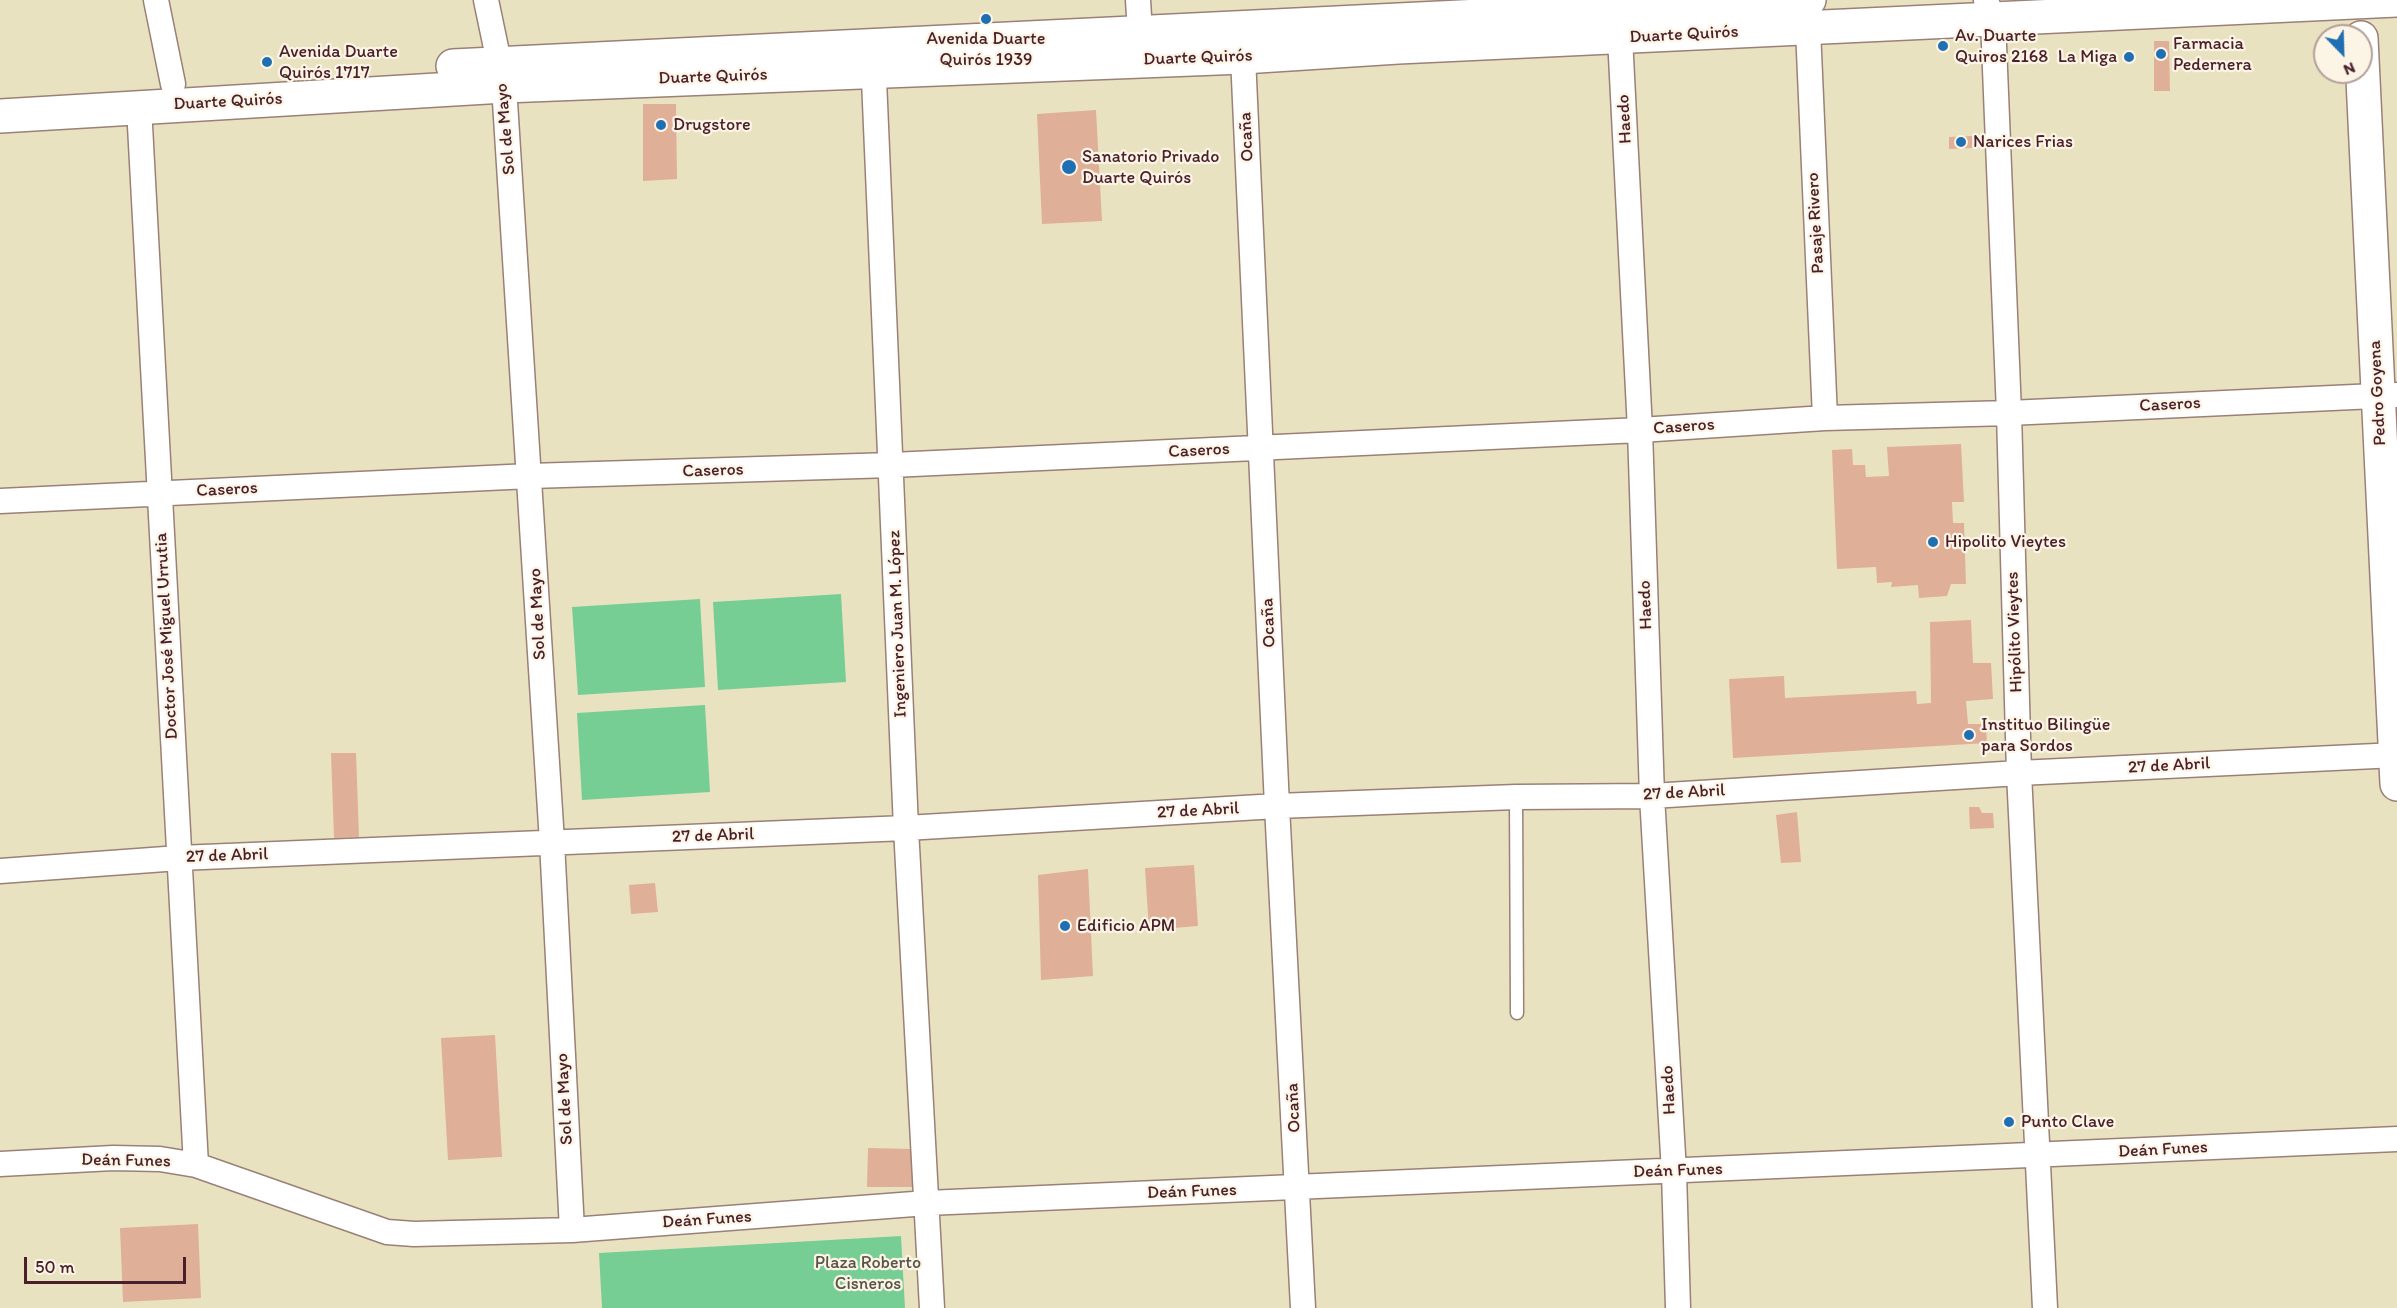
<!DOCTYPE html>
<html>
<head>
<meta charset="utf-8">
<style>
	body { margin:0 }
	#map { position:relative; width:2397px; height:1308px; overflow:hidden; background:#e9e2c1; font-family:Itim,sans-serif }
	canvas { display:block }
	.north { position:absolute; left:2313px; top:24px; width:60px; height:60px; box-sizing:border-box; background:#fcf5e5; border:2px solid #b59f9b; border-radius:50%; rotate:157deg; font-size:16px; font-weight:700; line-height:24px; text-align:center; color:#4a1f2b }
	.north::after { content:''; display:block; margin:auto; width:21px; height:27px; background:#1f6fb2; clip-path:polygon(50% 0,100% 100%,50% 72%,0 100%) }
	.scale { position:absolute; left:24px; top:1257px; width:162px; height:27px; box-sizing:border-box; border:3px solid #4a1f2b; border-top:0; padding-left:8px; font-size:18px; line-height:21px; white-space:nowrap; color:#4a1f2b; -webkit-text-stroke:4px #fcf5e5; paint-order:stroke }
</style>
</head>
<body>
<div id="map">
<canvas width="2397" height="1308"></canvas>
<div class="north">N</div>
<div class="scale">50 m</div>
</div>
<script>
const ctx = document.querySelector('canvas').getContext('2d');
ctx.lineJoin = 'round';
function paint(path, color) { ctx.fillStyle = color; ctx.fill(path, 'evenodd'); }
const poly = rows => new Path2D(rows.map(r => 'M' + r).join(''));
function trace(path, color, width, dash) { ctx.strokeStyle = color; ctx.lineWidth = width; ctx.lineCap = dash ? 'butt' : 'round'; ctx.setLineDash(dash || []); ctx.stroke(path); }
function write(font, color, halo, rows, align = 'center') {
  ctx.font = font + ' Itim,sans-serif'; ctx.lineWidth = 4.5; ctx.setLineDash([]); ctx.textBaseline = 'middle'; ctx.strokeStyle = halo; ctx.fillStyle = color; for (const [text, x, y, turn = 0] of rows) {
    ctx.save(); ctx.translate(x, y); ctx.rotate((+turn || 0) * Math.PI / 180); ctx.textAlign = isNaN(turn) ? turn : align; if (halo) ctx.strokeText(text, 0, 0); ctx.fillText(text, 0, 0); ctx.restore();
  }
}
paint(poly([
	[841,594,846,682,718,690,713,602],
	[700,599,705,687,578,695,572,607],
	[705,705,710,792,582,800,577,713],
	[901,1236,905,1308,602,1308,599,1253]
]), '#76ce94');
paint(poly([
	[2154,41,2169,41,2170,91,2154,91],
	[643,104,676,104,677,179,643,181],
	[1096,110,1102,221,1042,224,1037,114],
	[1973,136,1973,148,1949,149,1949,137],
	[1961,444,1964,502,1952,502,1953,523,1964,523,1966,584,1951,584,1947,596,1919,598,1918,585,1891,587,1892,582,1877,583,1876,567,1837,569,1832,450,1852,449,1853,465,1865,465,1866,477,1889,476,1887,447],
	[1971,620,1973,663,1991,663,1993,699,1966,701,1968,724,1986,724,1987,743,1733,758,1729,679,1784,676,1785,698,1916,691,1917,704,1931,703,1930,622],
	[331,753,356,753,359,837,334,838],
	[1969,807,1979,807,1982,813,1993,813,1994,828,1970,829],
	[1797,812,1801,862,1781,863,1776,815],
	[1194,865,1198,926,1149,930,1145,868],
	[1088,869,1093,976,1041,980,1038,875],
	[655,883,658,912,631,914,629,885],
	[495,1035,502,1157,448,1160,441,1038],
	[868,1148,913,1149,912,1187,867,1187],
	[198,1224,201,1298,123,1302,120,1228]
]), '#dfaf97');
const service = poly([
	[1516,797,1517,1013]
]);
const minor = poly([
	[156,0,173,84],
	[486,0,504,86,552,842,572,1230],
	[1138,0,1140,32],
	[1986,0,1993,20,2009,413,2019,773,2045,1308],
	[1808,29,1825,418],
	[1620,37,1640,430,1652,796,1674,1172,1678,1308],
	[873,56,906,828,932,1308],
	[1243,57,1277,806,1303,1308],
	[139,107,196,1165],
	[0,501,530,476,892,465,1640,430,1825,418,2009,413,2397,395],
	[0,871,179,858,906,828,1277,806,1516,797,1652,796,2019,773,2397,755],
	[0,1164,113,1158,160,1159,196,1165,387,1232,414,1234,572,1230,927,1203,2397,1139]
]);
const secondary = poly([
	[2361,38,2397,784],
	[453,66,1809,0],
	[0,116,504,86,1243,57,1398,47,2397,0]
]);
trace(service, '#9a8076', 15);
trace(minor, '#9a8076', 27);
trace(secondary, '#9a8076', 36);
trace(service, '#fff', 12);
trace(minor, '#fff', 24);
trace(secondary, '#fff', 33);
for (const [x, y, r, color] of [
	[986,19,6,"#1f6fb2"],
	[1943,46,6,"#1f6fb2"],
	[2161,54,6,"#1f6fb2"],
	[2129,57,6,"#1f6fb2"],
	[267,62,6,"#1f6fb2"],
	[661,125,6,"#1f6fb2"],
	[1961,142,6,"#1f6fb2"],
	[1069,167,8,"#1f6fb2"],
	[1933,542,6,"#1f6fb2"],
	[1969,735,6,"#1f6fb2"],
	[1065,926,6,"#1f6fb2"],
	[2009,1122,6,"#1f6fb2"]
]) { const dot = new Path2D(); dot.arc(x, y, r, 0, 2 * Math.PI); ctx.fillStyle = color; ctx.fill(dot); trace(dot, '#fcf5e5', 2); }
write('18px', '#4a1f2b', '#fcf5e5', [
	["Duarte Quirós",1684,35,-3],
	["Duarte Quirós",1198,58,-2],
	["Duarte Quirós",713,77,-2],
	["Duarte Quirós",228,102,-3],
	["Haedo",1625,119,-93],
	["Sol de Mayo",506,129,-95],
	["Ocaña",1247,137,-93],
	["Pasaje Rivero",1816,223,-93],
	["Pedro Goyena",2378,393,-93],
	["Caseros",2170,405,-3],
	["Caseros",1684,427,-4],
	["Caseros",1199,451,-3],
	["Caseros",713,471,-2],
	["Caseros",227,490,-3],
	["Haedo",1646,605,-92],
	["Sol de Mayo",538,614,-93],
	["Ocaña",1269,623,-93],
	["Ingeniero Juan M. López",898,624,-92],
	["Hipólito Vieytes",2015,632,-92],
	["Doctor José Miguel Urrutia",167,636,-93],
	["27 de Abril",2169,766,-3],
	["27 de Abril",1684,793,-3],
	["27 de Abril",1198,811,-3],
	["27 de Abril",713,836,-2],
	["27 de Abril",227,856,-2],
	["Haedo",1669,1090,-93],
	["Sol de Mayo",565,1099,-93],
	["Ocaña",1294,1108,-93],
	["Deán Funes",2163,1150,-3],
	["Deán Funes",126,1161,1],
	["Deán Funes",1678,1171,-2],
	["Deán Funes",1192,1192,-2],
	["Deán Funes",707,1220,-4]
]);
write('18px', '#4a1f2b', '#fcf5e5', [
	["Av. Duarte",1955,36],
	["Quiros 2168",1955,57],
	["Avenida Duarte",986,39,"center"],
	["Quirós 1939",986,60,"center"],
	["Farmacia",2173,44],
	["Pedernera",2173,65],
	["Avenida Duarte",279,52],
	["Quirós 1717",279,73],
	["La Miga",2117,57,"right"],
	["Drugstore",673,125],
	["Narices Frias",1973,142],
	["Sanatorio Privado",1082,157],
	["Duarte Quirós",1082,178],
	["Hipolito Vieytes",1945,542],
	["Instituo Bilingüe",1981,725],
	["para Sordos",1981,746],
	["Edificio APM",1077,926],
	["Punto Clave",2021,1122]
], 'left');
write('18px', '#57544a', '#fcf5e5', [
	["Plaza Roberto",868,1263],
	["Cisneros",868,1284]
]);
</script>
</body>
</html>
